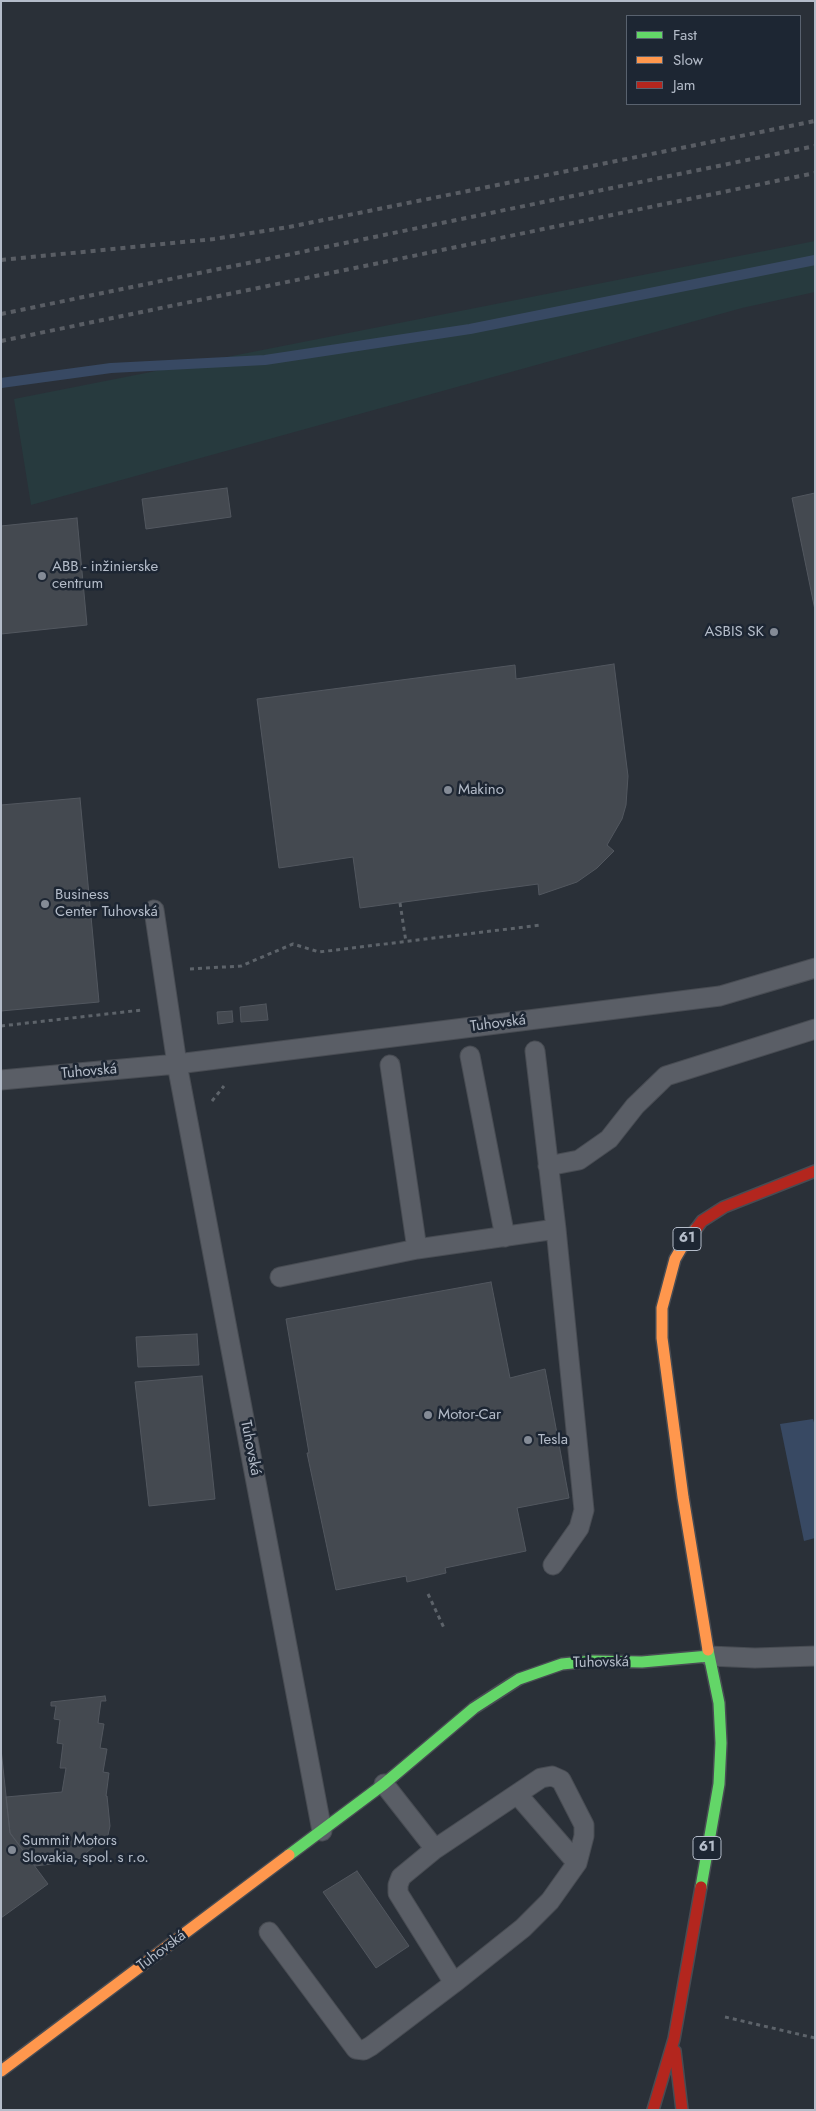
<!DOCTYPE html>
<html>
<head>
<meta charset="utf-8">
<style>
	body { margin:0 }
	#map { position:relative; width:816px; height:2111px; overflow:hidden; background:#2a3038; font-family:Jost,sans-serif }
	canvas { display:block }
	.frame { position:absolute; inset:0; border:2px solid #b4bcc9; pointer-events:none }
	.legend { position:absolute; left:626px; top:15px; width:175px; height:90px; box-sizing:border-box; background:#1d2633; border:1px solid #59626f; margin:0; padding:6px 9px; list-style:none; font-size:15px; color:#b4bcc9 }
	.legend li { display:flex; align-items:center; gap:10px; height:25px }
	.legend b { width:25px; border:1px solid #59626f }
</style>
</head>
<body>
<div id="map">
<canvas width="816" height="2111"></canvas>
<div class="frame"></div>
<ul class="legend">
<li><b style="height:6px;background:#63d668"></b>Fast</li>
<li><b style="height:6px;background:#ff974d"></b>Slow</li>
<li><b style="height:6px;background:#b3261e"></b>Jam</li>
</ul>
</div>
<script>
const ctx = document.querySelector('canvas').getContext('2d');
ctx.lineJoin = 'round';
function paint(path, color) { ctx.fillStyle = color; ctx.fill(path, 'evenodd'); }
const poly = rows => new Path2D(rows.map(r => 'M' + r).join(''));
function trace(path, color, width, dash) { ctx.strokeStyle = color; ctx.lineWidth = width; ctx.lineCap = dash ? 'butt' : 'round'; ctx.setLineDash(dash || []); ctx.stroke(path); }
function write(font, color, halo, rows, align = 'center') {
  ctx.font = font + ' Jost,sans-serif'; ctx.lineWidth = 5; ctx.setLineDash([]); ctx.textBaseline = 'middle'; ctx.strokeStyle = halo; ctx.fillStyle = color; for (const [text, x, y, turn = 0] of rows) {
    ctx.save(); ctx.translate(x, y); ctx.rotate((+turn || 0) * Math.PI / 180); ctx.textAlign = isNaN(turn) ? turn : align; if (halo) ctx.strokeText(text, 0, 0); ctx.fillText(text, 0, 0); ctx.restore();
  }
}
paint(poly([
	[815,241,815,292,742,308,31,505,14,399]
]), '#273a3e');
paint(poly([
	[813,1419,815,1426,815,1538,804,1541,780,1424]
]), '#384963');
trace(poly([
	[1,383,111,368,265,360,470,329,815,260]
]), '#384963', 10);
const building = poly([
	[227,488,231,517,146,529,142,499,227,488],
	[815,493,815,610,792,498,815,493],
	[77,518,87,625,1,634,1,526,77,518],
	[614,664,628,776,626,805,622,819,607,845,614,851,597,868,577,882,539,895,538,884,360,908,353,857,279,868,257,699,515,665,516,679,614,664],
	[80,798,99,1002,1,1011,1,805,80,798],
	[266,1004,268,1020,241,1022,240,1007,266,1004],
	[232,1011,233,1022,218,1024,217,1012,232,1011],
	[491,1282,510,1378,545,1369,569,1498,517,1508,526,1551,445,1568,446,1573,407,1582,406,1576,336,1590,307,1453,309,1453,286,1319,491,1282],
	[197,1334,199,1365,138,1367,136,1337,197,1334],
	[202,1376,215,1499,149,1506,135,1382,202,1376],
	[105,1696,106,1701,101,1701,98,1723,104,1724,100,1748,107,1749,103,1772,109,1773,106,1796,107,1796,110,1826,108,1835,76,1861,35,1866,10,1833,6,1797,62,1792,66,1768,60,1768,63,1744,57,1743,60,1720,54,1719,56,1706,51,1706,51,1702,105,1696],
	[1,1749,10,1833,48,1884,1,1918,1,1749],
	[357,1871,409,1946,376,1968,323,1892,357,1871]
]);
paint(building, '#444950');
trace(building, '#52575f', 1);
const lane = poly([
	[535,1051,556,1229],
	[470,1056,505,1237],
	[390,1065,417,1249],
	[1,1080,177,1064,154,910],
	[548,1166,579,1160,609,1139,635,1106,666,1076,815,1029],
	[280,1277,417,1249,556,1229,584,1510,579,1528,553,1565],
	[709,1656,755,1658,815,1656],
	[384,1784,435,1849],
	[517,1794,577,1863],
	[322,1831,177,1064,720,996,815,968],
	[269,1932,356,2049,364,2050,371,2046,454,1983,523,1928,550,1901,577,1863,584,1836,584,1825,561,1780,552,1776,541,1778,435,1849,401,1877,398,1885,398,1893,454,1983]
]);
const fast = poly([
	[289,1855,384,1784,474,1708,519,1679,562,1664,592,1661,642,1662,709,1656],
	[701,1887,719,1784,721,1743,719,1703,708,1650]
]);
const slow = poly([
	[696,1229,686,1240,675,1259,662,1308,662,1338,683,1497,708,1650],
	[1,2071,289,1855]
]);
const jam = poly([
	[696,1229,702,1221,724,1207,815,1171],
	[675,2051,682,2110],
	[653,2110,674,2039,701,1887]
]);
trace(lane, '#484c53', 21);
trace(fast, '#484c53', 14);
trace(slow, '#484c53', 14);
trace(jam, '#484c53', 14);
trace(poly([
	[400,903,406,942],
	[190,969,241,966,293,944,319,952,541,925],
	[1,1026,142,1010],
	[212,1101,224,1086],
	[428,1594,445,1630],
	[725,2017,815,2038]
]), '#5d636a', 3, [4, 4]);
trace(lane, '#5a5e66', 19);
trace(fast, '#63d668', 11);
trace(slow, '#ff974d', 11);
trace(jam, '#b3261e', 11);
trace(poly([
	[1,260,214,239,289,227,815,121],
	[1,314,815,146],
	[1,341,815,173]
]), '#595d64', 4, [5, 5]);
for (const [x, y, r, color] of [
	[42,576,5,"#848b96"],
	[774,632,5,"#848b96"],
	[448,790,5,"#848b96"],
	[45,904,5,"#848b96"],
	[428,1415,5,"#848b96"],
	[528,1440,5,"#848b96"],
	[12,1850,5,"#848b96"]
]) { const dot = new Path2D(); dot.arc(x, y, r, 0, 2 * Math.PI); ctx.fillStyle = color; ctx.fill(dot); trace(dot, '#1d2633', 2); }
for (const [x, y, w] of [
	[687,1239,28],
	[707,1848,28]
]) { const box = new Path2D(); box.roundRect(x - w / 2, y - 11.5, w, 23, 4); ctx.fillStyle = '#1d2633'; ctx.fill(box); trace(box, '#b4bcc9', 1); }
write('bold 14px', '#b4bcc9', null, [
	["61",687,1239],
	["61",707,1848]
]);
write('15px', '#b4bcc9', '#1d2633', [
	["ABB - inžinierske",52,567],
	["centrum",52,584],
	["ASBIS SK",764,632,"right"],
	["Makino",458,790],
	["Business",55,895],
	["Center Tuhovská",55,912],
	["Motor-Car",438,1415],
	["Tesla",538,1440],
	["Summit Motors",22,1841],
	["Slovakia, spol. s r.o.",22,1858]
], 'left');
write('15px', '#b4bcc9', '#1d2633', [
	["Tuhovská",498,1024,-7],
	["Tuhovská",89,1072,-5],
	["Tuhovská",250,1448,79],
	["Tuhovská",601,1663,-1],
	["Tuhovská",162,1951,-37]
]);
</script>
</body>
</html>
